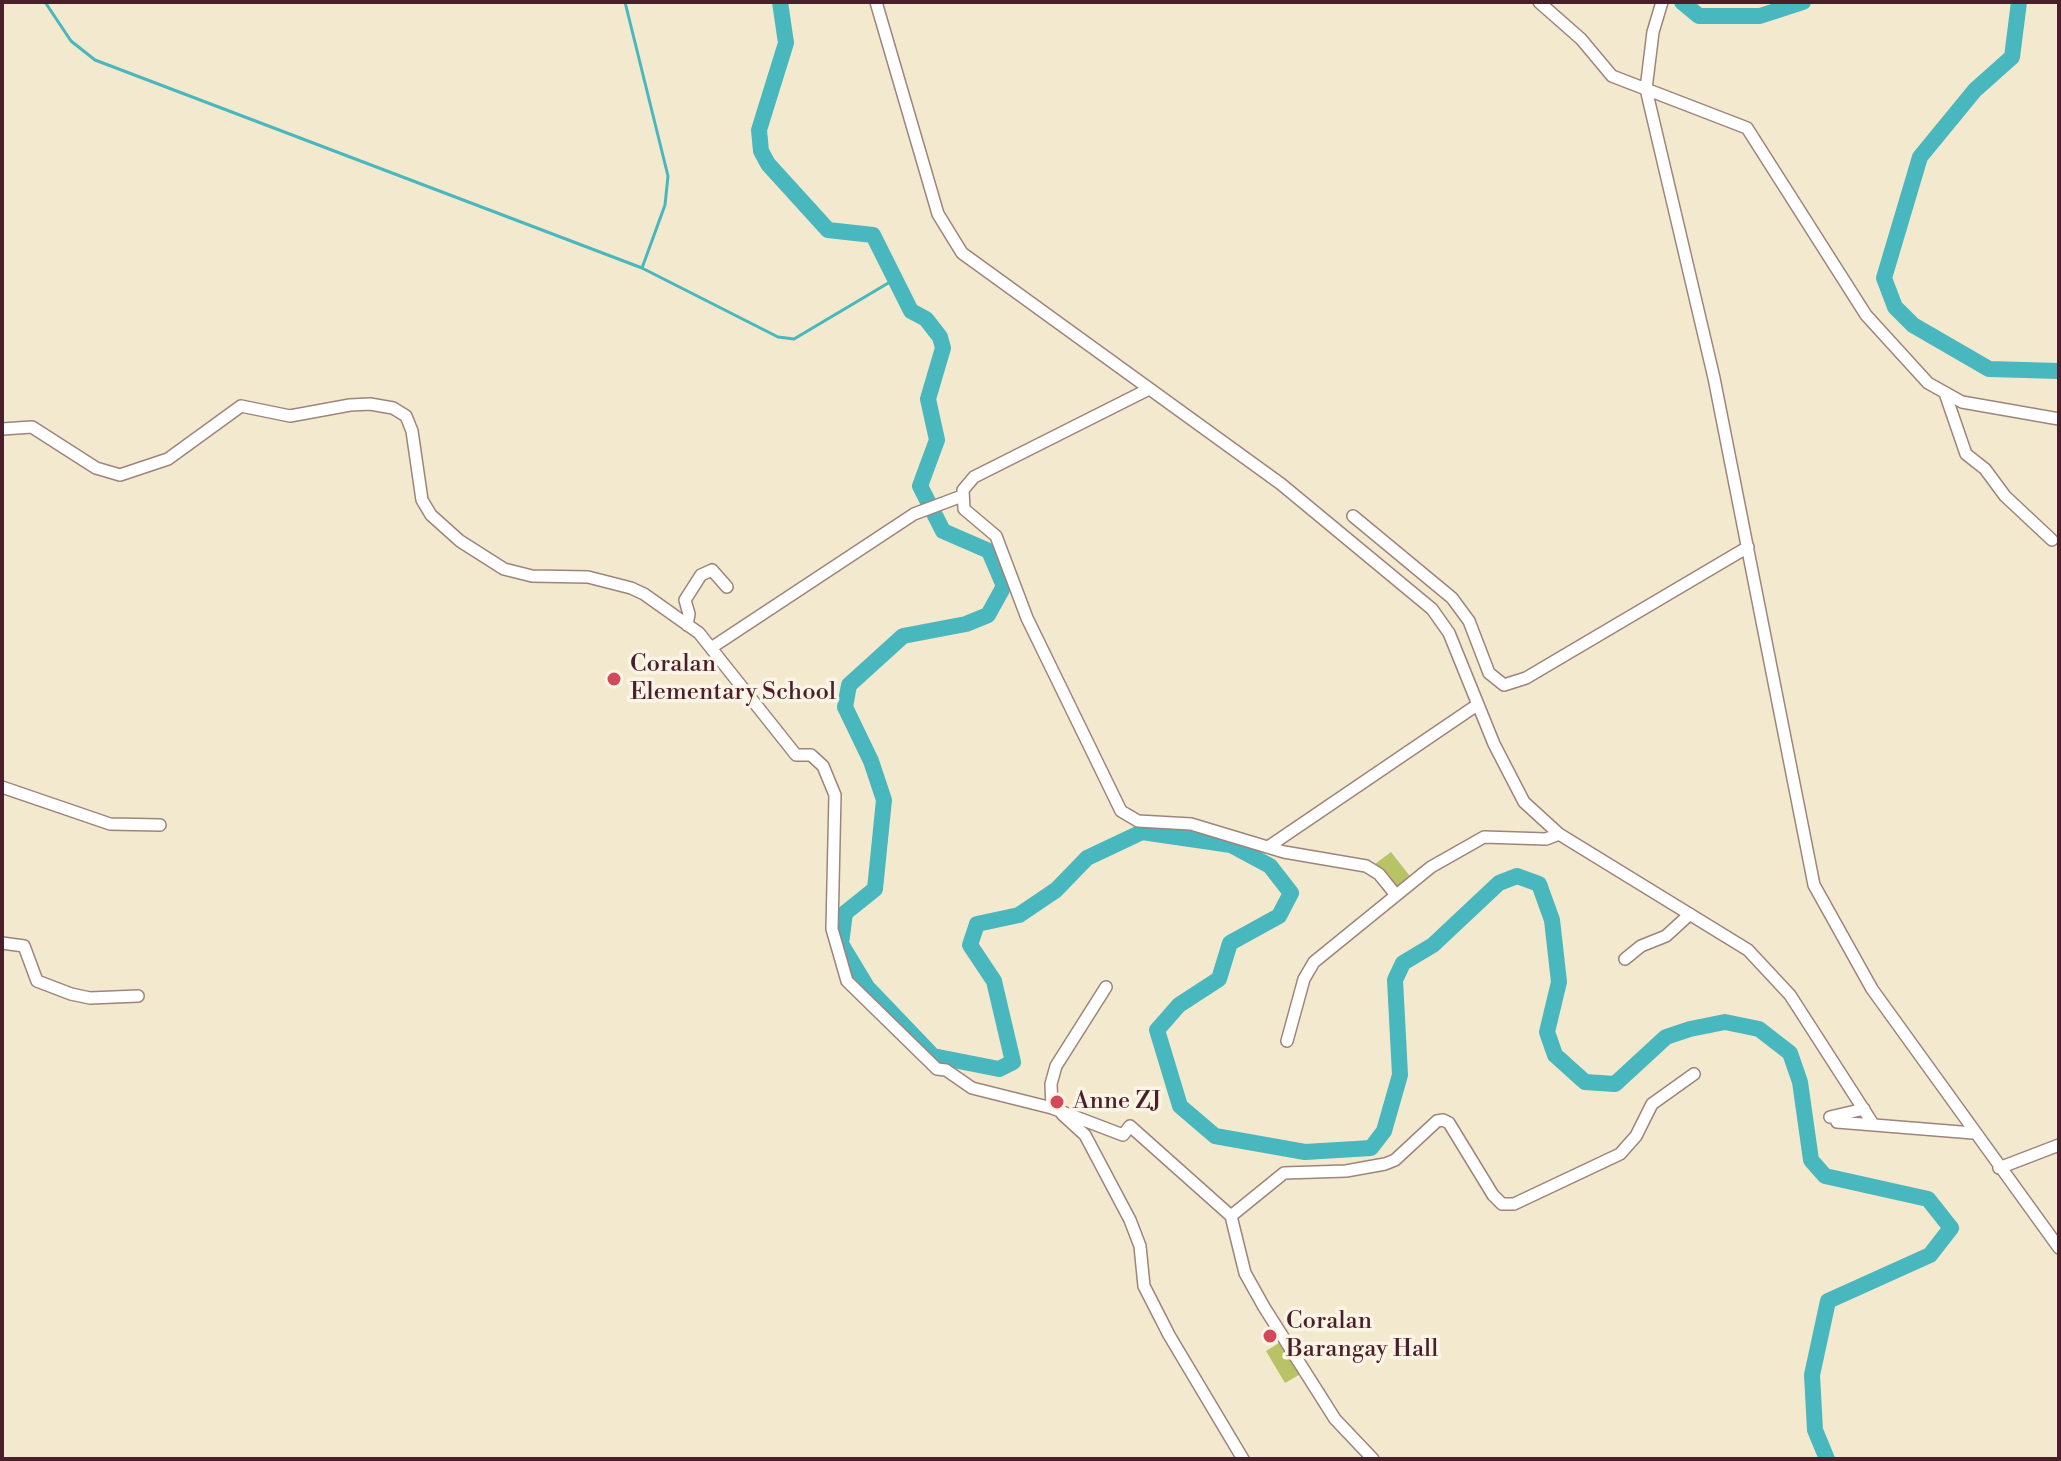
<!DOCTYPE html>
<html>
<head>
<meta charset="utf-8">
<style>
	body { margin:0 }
	#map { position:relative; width:2061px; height:1461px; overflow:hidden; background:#f3e9ce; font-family:"Libre Bodoni",serif }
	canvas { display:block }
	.frame { position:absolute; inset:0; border:4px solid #4a1f2b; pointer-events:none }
</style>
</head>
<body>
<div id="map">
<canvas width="2061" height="1461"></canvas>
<div class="frame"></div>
</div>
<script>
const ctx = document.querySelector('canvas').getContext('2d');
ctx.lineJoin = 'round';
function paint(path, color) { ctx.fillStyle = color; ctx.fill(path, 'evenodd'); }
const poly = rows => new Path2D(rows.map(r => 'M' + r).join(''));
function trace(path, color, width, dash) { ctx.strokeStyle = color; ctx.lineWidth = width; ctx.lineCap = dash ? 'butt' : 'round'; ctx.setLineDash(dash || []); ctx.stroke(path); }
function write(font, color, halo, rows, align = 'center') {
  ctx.font = font + ' "Libre Bodoni",serif'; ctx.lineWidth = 7; ctx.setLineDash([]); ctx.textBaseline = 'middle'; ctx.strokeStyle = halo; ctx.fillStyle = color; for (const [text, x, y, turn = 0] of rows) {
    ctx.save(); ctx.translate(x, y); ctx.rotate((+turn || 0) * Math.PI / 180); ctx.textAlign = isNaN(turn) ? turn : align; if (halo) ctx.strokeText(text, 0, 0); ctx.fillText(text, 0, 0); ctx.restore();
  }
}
paint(poly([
	[1391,852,1413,880,1397,892,1375,864],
	[1284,1340,1304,1372,1285,1383,1266,1351]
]), '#b7c364');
trace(poly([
	[45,2,71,41,95,60,642,268,778,337,794,339,895,279],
	[625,2,668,176,665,205,642,268]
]), '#48b7be', 3);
trace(poly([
	[780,2,786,43,759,130,761,151,768,164,828,230,873,235,911,311,926,319,940,337,943,348,928,399,937,440,920,486,943,531,989,551,1004,586,988,615,966,624,903,636,849,685,845,707,871,761,884,800,875,889,845,913,841,944,867,987,933,1056,999,1069,1013,1062,994,981,970,945,977,924,1019,915,1056,890,1087,858,1142,832,1231,845,1270,866,1291,893,1279,916,1230,943,1219,979,1179,1005,1157,1030,1180,1106,1215,1136,1305,1152,1371,1148,1384,1131,1400,1075,1395,980,1403,963,1433,945,1499,883,1517,876,1539,884,1552,920,1559,982,1547,1032,1555,1055,1585,1082,1615,1084,1666,1037,1690,1029,1725,1022,1759,1029,1790,1053,1800,1082,1811,1160,1825,1176,1928,1199,1951,1228,1930,1255,1828,1301,1812,1375,1815,1430,1827,1459],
	[1682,2,1699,16,1760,16,1803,2],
	[2019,2,2012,57,1975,90,1920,157,1884,278,1895,307,1913,325,1989,369,2059,371]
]), '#48b7be', 16);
const minor = poly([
	[876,2,938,214,962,253,1281,484,1432,609,1449,633,1494,744,1524,802,1559,834,1748,950,1790,995,1873,1124],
	[1539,2,1581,39,1612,76,1747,128,1866,315,1928,383,1962,402,2059,419],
	[1662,2,1653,32,1646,89,1714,378,1814,885,1872,989,2059,1248],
	[1149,389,974,477,963,490,964,509,996,536,1027,618,1121,811,1138,821,1191,824,1284,852,1366,866,1379,874,1396,895],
	[1946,396,1966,454,1985,469,2005,496,2052,540],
	[2,429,32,427,96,468,120,475,168,459,241,406,290,416,350,405,370,404,393,408,406,416,412,431,422,500,431,515,460,541,504,569,532,576,588,577,631,588,644,594,699,633,796,755,811,755,823,766,835,795,832,929,847,981,937,1069,946,1070,972,1088,1052,1108,1123,1135,1130,1126,1231,1216,1245,1273,1264,1307,1335,1419,1373,1459],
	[1353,516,1452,598,1469,621,1489,673,1504,685,1526,678,1748,547],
	[687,625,689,614,685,600,701,575,712,570,727,587],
	[711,648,914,514,962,496],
	[2,787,110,824,160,825],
	[1268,847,1477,705],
	[2,943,24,946,37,981,71,994,90,998,138,996],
	[1625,959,1641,946,1666,936,1690,914],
	[1287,1041,1304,979,1314,962,1431,867,1484,837,1546,839,1559,834],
	[1052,1108,1051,1084,1056,1066,1106,987],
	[1062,1114,1085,1135,1130,1220,1140,1246,1144,1286,1169,1335,1243,1459],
	[1834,1116,1837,1122,1973,1133],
	[1830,1117,1864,1109],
	[1999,1168,2059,1145],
	[1231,1216,1284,1173,1346,1171,1385,1164,1395,1160,1437,1121,1443,1120,1449,1123,1493,1195,1502,1204,1514,1204,1620,1154,1636,1136,1652,1104,1694,1074]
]);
trace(minor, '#9e847c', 14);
trace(minor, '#fff', 11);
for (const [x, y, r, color] of [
	[614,679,8,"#d1495b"],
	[1057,1102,8,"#d1495b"],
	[1270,1336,8,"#d1495b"]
]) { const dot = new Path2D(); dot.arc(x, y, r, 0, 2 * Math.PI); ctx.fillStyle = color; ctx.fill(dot); trace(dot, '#fcf5e5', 3); }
write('24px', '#4a1f2b', '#fcf5e5', [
	["Coralan",630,665],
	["Elementary School",630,693],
	["Anne ZJ",1073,1102],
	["Coralan",1286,1322],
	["Barangay Hall",1286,1350]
], 'left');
</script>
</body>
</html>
